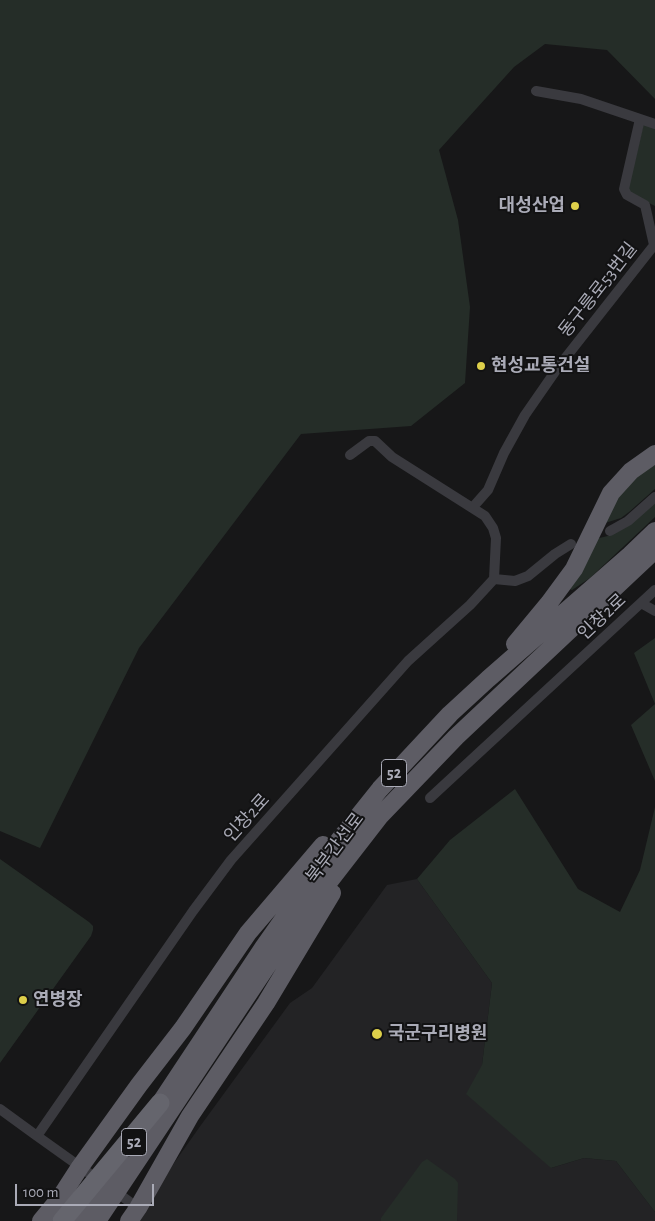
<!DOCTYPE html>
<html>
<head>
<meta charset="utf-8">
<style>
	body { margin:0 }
	#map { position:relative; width:655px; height:1221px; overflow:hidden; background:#171718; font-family:"Alegreya Sans",sans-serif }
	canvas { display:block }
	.scale { position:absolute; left:15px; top:1184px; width:139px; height:22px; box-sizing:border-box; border:2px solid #aaabb7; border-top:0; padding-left:6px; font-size:15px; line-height:18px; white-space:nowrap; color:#aaabb7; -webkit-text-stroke:4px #121213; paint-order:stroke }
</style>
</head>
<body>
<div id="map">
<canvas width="655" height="1221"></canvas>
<div class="scale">100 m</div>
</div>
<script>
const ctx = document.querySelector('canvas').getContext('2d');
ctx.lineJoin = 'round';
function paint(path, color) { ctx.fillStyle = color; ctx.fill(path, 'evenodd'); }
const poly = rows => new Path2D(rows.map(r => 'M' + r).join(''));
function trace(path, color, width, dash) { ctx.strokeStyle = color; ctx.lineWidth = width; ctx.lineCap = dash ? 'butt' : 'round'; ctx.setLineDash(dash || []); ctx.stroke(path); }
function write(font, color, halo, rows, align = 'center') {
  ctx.font = font + ' "Alegreya Sans","Noto Sans KR",sans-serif'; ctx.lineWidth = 4; ctx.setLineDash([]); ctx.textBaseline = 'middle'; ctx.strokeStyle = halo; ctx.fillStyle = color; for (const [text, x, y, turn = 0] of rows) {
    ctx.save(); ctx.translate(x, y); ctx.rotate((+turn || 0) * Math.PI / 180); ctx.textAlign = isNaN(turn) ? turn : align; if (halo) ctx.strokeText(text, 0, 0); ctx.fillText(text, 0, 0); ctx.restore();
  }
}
paint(poly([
	[417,879,492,983,482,1065,551,1168,584,1158,616,1161,655,1212,655,1221,133,1221,201,1125,290,1003,312,988,387,885]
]), '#232325');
paint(poly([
	[0,0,655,0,655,99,607,50,545,44,514,67,439,150,458,220,470,307,465,383,411,426,301,434,139,648,40,848,0,831],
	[644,122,655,126,655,206,631,194,628,189],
	[655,465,655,489,629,512,621,518,602,524,609,507,637,472],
	[655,499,655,517,590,578,572,590,569,589,595,539,612,535],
	[655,638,655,781,631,725,655,704,634,653],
	[515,789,578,889,620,912,640,870,655,807,655,1212,616,1161,584,1158,551,1168,466,1094,482,1065,492,983,417,879,450,840],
	[0,859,89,922,93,926,93,930,91,936,0,1063],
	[427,1159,455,1179,458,1183,457,1221,381,1221,381,1218,422,1162]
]), '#252d28');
trace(poly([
	[536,91,581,99,655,124],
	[640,119,624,189,627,195,645,205,654,245,655,245],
	[350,455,369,441,375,441,392,457,485,516,493,528,496,538,494,579],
	[473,507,488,490,504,453,525,415,559,366,655,244],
	[610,531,628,521,655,497],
	[641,603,655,611],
	[430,798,655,590],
	[0,1109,37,1136],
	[100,1181,37,1136,193,911,231,860,408,661,470,605,494,579,515,581,528,576,555,554,571,544],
	[112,1189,138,1208]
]), '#3a3a3f', 10);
trace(poly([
	[515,644,549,603,574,569,611,493,631,471,655,454],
	[153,1114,263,948,311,880,340,839,380,789,450,714,488,679,630,555,655,531],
	[41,1221,60,1198,80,1167,139,1085,183,1028,248,933,323,845],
	[81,1221,121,1161],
	[97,1221,287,936,380,816,456,737,655,550],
	[129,1221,138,1208,190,1116,266,1003,332,893]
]), '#5d5c64', 18);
trace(poly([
	[62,1221,160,1103]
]), '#65656d', 19);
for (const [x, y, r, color] of [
	[575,206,5,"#ddcf4a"],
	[481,366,5,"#ddcf4a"],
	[23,1000,5,"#ddcf4a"],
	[377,1034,6,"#ddcf4a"]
]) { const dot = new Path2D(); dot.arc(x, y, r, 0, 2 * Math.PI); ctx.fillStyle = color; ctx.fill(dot); trace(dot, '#121213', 2); }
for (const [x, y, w] of [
	[394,773,25],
	[134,1142,25]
]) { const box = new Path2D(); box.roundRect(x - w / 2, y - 13.5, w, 27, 4); ctx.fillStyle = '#121213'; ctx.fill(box); trace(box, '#aaabb7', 1); }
write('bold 16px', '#aaabb7', null, [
	["52",394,773],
	["52",134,1142]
]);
write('bold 18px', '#aaabb7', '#121213', [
	["대성산업",565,206,"right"],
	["현성교통건설",491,366],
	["연병장",33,1000],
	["국군구리병원",388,1034]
], 'left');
write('18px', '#aaabb7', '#121213', [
	["동구릉로53번길",598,290,-52],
	["인창2로",602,617,-43],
	["인창2로",247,818,-48],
	["북부간선로",335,848,-53]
]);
</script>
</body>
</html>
